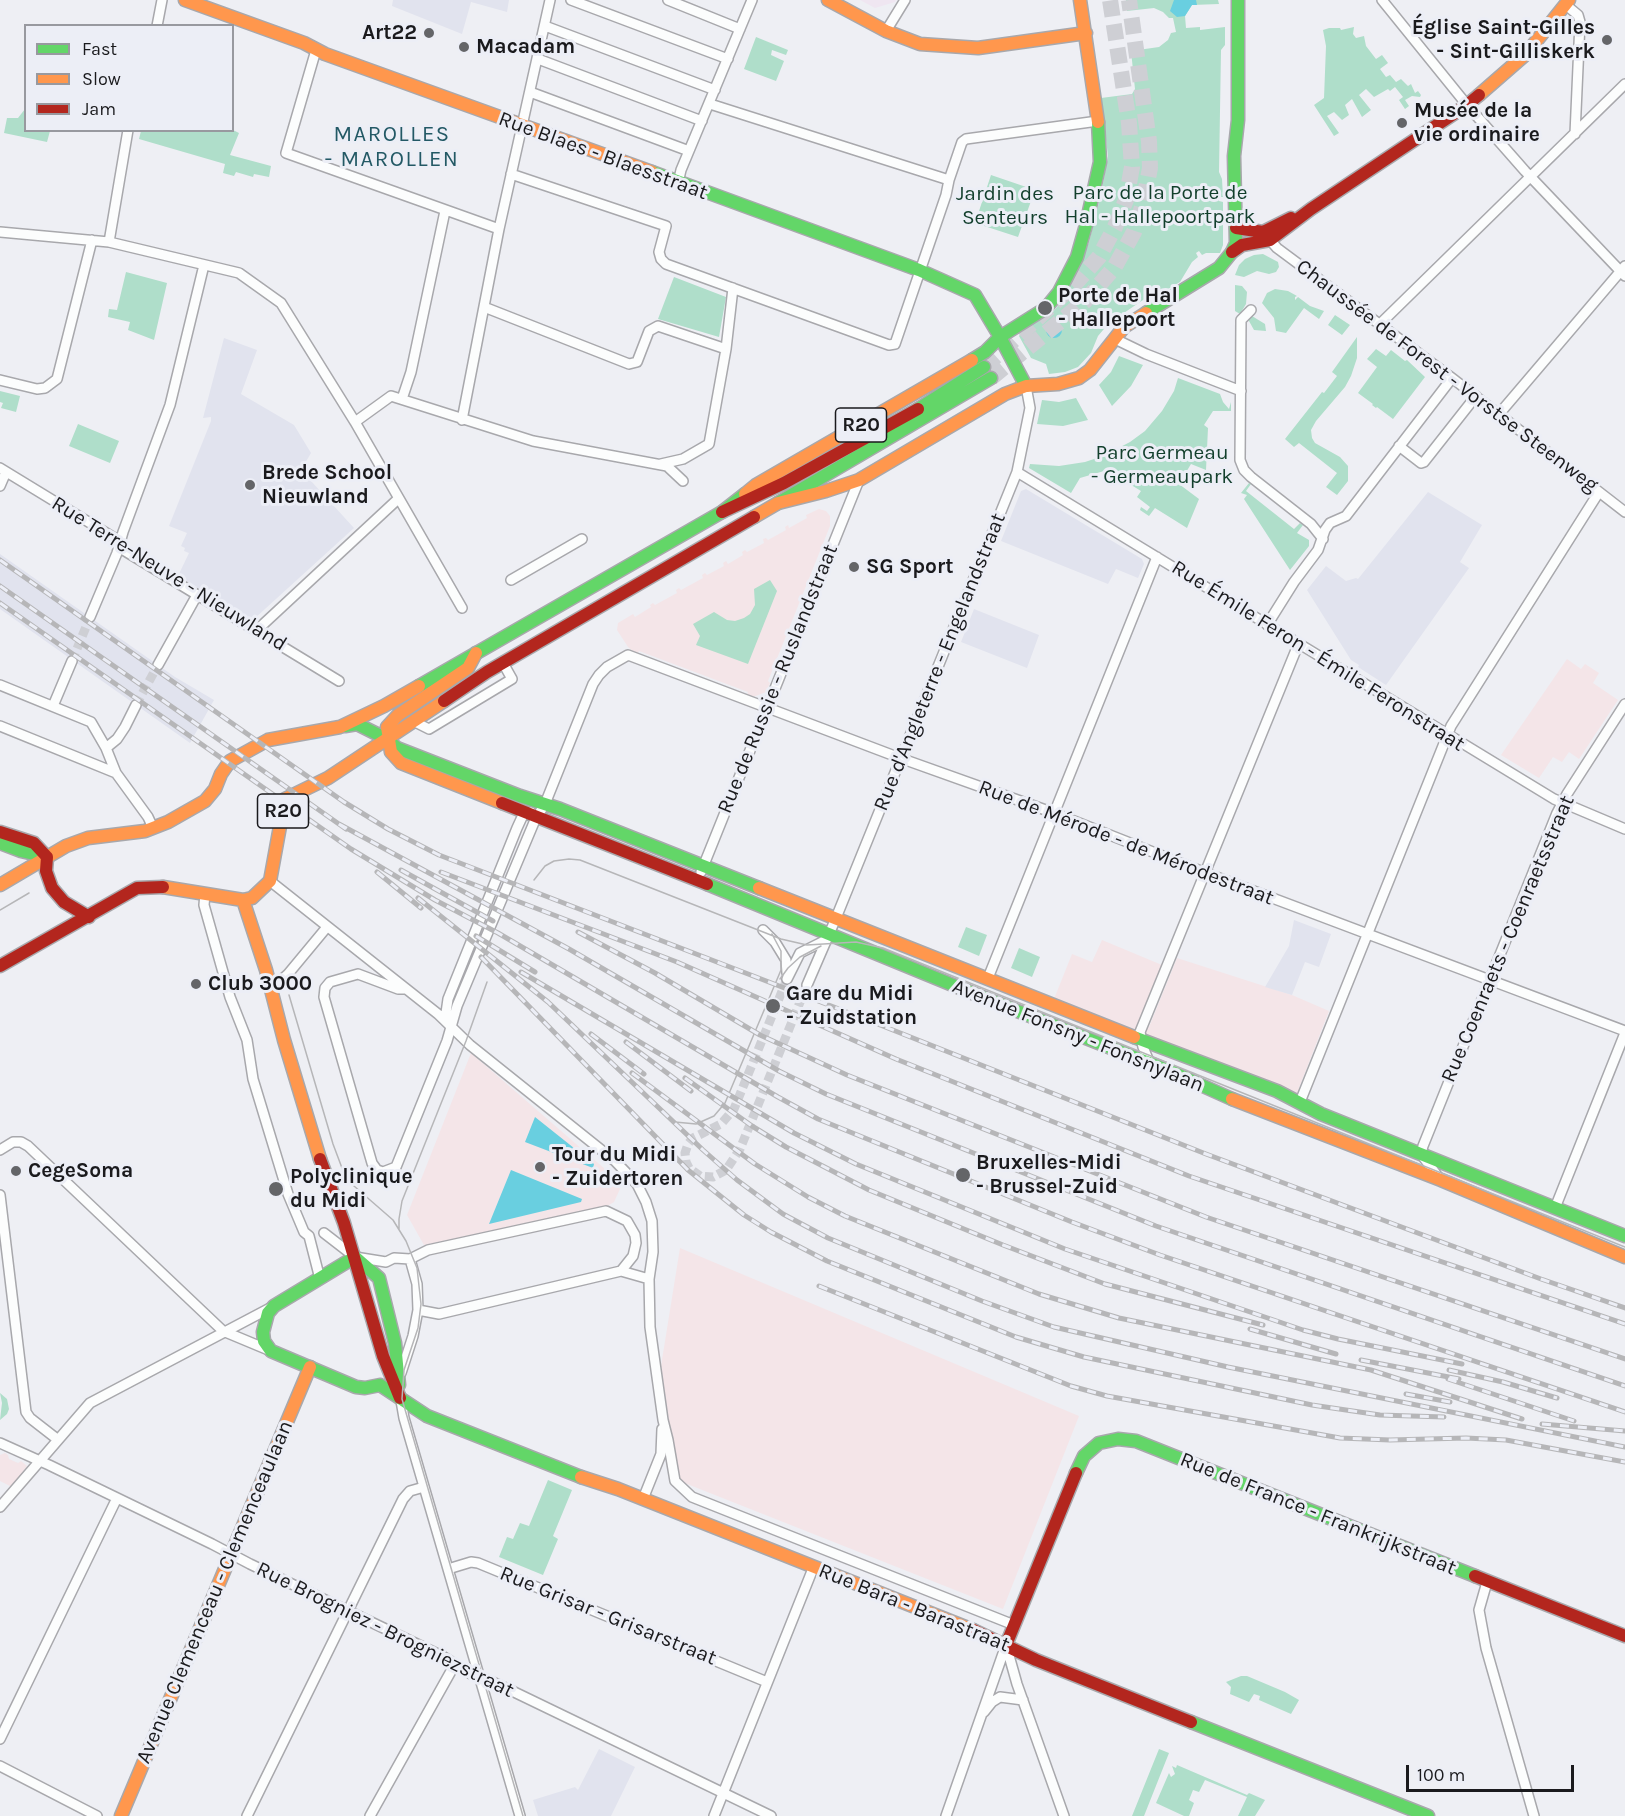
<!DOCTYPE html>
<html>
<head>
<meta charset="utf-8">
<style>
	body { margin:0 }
	#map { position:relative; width:1625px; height:1816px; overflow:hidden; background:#eeeff4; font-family:Karla,sans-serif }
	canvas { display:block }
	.legend { position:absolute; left:24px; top:24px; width:210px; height:108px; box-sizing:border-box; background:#eceef6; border:2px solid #98999f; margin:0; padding:8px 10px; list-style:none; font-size:18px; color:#1a1a1d }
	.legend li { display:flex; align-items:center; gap:12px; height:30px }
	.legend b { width:30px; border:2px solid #98999f }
	.scale { position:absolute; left:1406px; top:1765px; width:168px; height:27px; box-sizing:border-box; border:3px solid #1a1a1d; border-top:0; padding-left:8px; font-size:18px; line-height:21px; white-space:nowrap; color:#1a1a1d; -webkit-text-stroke:4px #eceef6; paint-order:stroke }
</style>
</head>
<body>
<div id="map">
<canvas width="1625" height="1816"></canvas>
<ul class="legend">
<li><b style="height:8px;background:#63d668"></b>Fast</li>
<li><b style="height:8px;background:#ff974d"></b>Slow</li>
<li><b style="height:8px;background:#b3261e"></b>Jam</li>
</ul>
<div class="scale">100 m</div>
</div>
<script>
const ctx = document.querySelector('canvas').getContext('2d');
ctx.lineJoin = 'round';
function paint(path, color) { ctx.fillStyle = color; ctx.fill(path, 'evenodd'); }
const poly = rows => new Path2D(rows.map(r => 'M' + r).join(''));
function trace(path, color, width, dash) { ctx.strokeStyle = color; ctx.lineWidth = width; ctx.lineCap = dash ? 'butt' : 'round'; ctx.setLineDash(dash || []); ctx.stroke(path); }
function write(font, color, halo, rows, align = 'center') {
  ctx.font = font + ' Karla,sans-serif'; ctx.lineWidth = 6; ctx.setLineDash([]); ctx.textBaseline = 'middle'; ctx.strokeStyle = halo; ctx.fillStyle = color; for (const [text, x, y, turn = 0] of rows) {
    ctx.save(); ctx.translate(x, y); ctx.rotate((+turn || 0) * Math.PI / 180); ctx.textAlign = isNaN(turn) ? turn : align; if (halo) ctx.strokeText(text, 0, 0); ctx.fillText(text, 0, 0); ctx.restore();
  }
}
paint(poly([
	[819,509,826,511,830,516,830,526,768,681,770,683,766,692,753,697,747,695,748,692,639,651,637,654,635,653,628,647,617,630,618,623,633,614,635,617,651,607,650,605,653,603,655,605,677,593,676,590,679,588,681,590,703,578,702,575,705,573,707,575,724,566,723,563,726,561,728,564,743,555,742,552,745,550,747,552,764,543,763,539,766,538,768,540,786,530,785,527,788,525,789,528,807,518,806,515],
	[1567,659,1581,669,1585,664,1599,673,1593,683,1618,700,1579,759,1569,752,1562,762,1553,757,1539,778,1501,755],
	[1102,940,1162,965,1136,1031,1054,999,1072,954,1092,962],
	[1177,958,1292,995,1329,1011,1299,1088,1301,1089,1299,1093,1295,1095,1144,1035,1147,1026,1149,1027],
	[471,1053,605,1169,613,1172,620,1189,614,1202,604,1208,424,1245,407,1215],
	[680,1248,1079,1416,1003,1609,677,1480,661,1366],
	[5,1453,8,1455,9,1459,18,1463,21,1461,27,1466,12,1487,0,1481,0,1455]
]), '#f4e5e8');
paint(poly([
	[393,0,509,0,507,12,471,2,462,34,392,6],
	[224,338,257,350,241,394,294,425,311,453,301,470,354,528,254,619,249,618,178,576,189,553,184,551,185,548,181,546,187,533,169,526,211,421,211,417,203,418],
	[1026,489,1142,559,1144,564,1138,578,1116,569,1108,584,1001,541,1021,491],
	[1428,492,1482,525,1460,562,1469,568,1386,685,1358,667,1359,665,1351,660,1307,590,1326,566,1346,581,1356,578,1358,579],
	[0,554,175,677,214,700,190,743,0,609],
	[974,609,1039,635,1027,668,961,642],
	[1294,920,1331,934,1319,967,1305,962,1292,995,1265,987,1289,946],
	[599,1749,635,1767,611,1816,538,1816,533,1800,575,1787,578,1790]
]), '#e1e3ee');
paint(poly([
	[860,0,896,0,895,2,875,8]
]), '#efe6f1');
paint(poly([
	[1126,0,1218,0,1219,4,1192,5,1185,16,1186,28,1200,27,1200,30,1225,27,1225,45,1221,50,1219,172,1222,179,1223,197,1219,197,1219,201,1223,202,1223,245,1220,253,1206,253,1202,255,1199,251,1196,253,1198,257,1192,262,1180,282,1151,299,1149,296,1109,323,1098,336,1091,353,1078,367,1065,372,1049,374,1046,364,1031,358,1019,336,1023,330,1052,313,1061,302,1074,279,1089,242,1101,194,1108,156,1101,98,1132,94,1135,89,1131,51,1159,47,1168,40,1171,33,1176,32,1173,18,1169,18,1163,12,1154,8,1127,11],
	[1354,27,1353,34,1356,38,1364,36,1366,46,1376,59,1382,55,1388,63,1380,69,1386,77,1390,75,1396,82,1401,79,1408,86,1411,84,1415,93,1418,91,1421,95,1420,97,1412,96,1405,100,1409,106,1405,109,1399,100,1403,97,1395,87,1390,91,1388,89,1374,97,1366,89,1359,95,1371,110,1362,117,1352,99,1345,105,1349,115,1342,120,1334,112,1327,116,1339,133,1334,136,1314,105,1324,98,1326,46,1323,30,1329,28,1340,28,1341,30],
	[756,37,788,50,786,55,772,50,771,55,784,61,776,81,744,69],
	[25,109,26,130,50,131,47,142,4,133,7,118,18,118],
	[233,130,239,133,230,155,271,166,269,177,254,174,253,177,236,172,234,176,223,173,225,164,139,139,141,131],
	[991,175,1035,190,1018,237,975,223],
	[1263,254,1278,262,1279,267,1276,272,1269,274,1257,271,1244,277,1235,275,1239,265,1245,259,1254,255],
	[126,272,167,283,154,340,128,330,130,322,108,317,109,309,117,310],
	[674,277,726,297,719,337,658,319],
	[1235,285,1242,286,1247,292,1246,304,1240,314,1235,311],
	[1275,289,1288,291,1297,296,1295,297,1295,300,1298,297,1310,306,1324,311,1319,319,1304,308,1286,333,1276,331,1274,318,1262,303,1267,293],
	[1335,315,1350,325,1342,335,1328,325],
	[1252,316,1265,324,1266,331,1254,330,1249,321,1248,319],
	[1357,337,1357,358,1351,376,1345,387,1316,421,1311,430,1312,438,1315,443,1340,457,1348,466,1348,481,1337,495,1326,487,1337,473,1299,443,1294,447,1285,439,1322,392,1324,393,1337,376,1332,372],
	[1376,349,1386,356,1391,350,1405,361,1407,360,1425,377,1393,419,1377,407,1376,408,1372,405,1373,404,1358,393,1377,367,1367,359],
	[1119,356,1143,365,1131,386,1112,406,1099,385,1111,372],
	[1178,378,1220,394,1223,402,1229,409,1231,402,1231,411,1213,411,1204,425,1208,428,1206,470,1191,464,1179,484,1199,499,1187,528,1155,508,1149,516,1140,510,1141,507,1147,511,1150,507,1137,497,1141,491,1110,472,1111,469,1080,478,1071,493,1029,468,1030,464,1059,466,1085,462,1103,456,1130,442,1145,431,1162,411,1174,391],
	[0,391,20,396,16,412,1,408,3,403,0,402],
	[1076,398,1088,420,1063,426,1037,424,1042,400,1059,402],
	[78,424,119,441,110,463,69,446],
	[1249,483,1251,484,1246,491,1294,529,1300,523,1303,525,1297,533,1309,540,1309,546,1290,570,1244,499,1247,495,1241,493],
	[770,580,777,591,748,664,696,645,700,636,693,624,714,612,727,620,735,621,744,618,750,614,755,605,754,589],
	[966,927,987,935,979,956,958,947],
	[1019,948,1040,957,1032,977,1011,968],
	[0,1393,7,1399,9,1409,7,1414,0,1420,2,1403],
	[548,1480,572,1490,553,1536,558,1539,543,1575,499,1557,507,1537,513,1539,520,1523,529,1526],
	[1241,1676,1247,1676,1285,1692,1299,1700,1291,1714,1259,1700,1260,1696,1254,1694,1249,1702,1230,1694,1231,1687,1226,1682],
	[1159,1749,1169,1753,1144,1816,1132,1816],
	[1177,1765,1247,1795,1249,1793,1265,1800,1255,1816,1238,1816,1247,1797,1205,1780,1199,1792,1193,1790,1189,1800,1194,1803,1189,1816,1184,1816,1156,1803,1169,1773,1171,1777,1175,1774,1172,1766,1176,1768]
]), '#afdeca');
paint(poly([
	[1174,0,1196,0,1197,5,1192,5,1185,16,1177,17,1170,11],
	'1046 330a8 8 0 1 1 16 0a8 8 0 1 1-16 0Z',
	[535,1117,594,1164,593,1168,525,1142],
	[511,1170,582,1199,581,1202,489,1224]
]), '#69cfe0');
trace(poly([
	[72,661,90,617],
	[136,705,158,665],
	[787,979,734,1109,721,1124,693,1138,688,1144,685,1153,686,1162,689,1168,700,1176,713,1177,726,1170,740,1149,807,985]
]), '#cecfd4', 9, [9, 4.5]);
trace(poly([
	[984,367,1074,285,1099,257,1115,227,1126,200,1132,167,1129,123,1110,0],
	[991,378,1085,301,1114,268,1134,232,1143,204,1150,168,1149,141,1129,0]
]), '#cecfd4', 16, [16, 8]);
const street = poly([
	[571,0,728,59],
	[668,0,740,29],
	[1382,0,1467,105,1525,171,1625,276],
	[1566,5,1578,15,1580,22,1575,134],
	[157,26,162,0],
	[545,26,715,90],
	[886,31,905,0],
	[316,50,286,153,499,229],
	[538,59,702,121],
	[530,92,689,151],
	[710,104,949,180],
	[511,174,666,226,659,252,661,259,666,264,889,345,895,344,946,195,949,180,962,142,966,139,1098,121],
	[678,183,681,170,752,0],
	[0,232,109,242,239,273,281,303,355,422,462,608],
	[1270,240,1277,248,1452,378,1625,512],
	[109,242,128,130],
	[484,307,629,364,637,362,649,331,658,326,726,349],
	[1251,310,1241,320,1240,460,1244,470,1251,477,1311,524,1323,539],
	[1380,324,1625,84],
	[1115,339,1146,354,1241,391],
	[0,380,37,389,45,388,57,379,92,240],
	[402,399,411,372,445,211],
	[1499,414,1625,266],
	[462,420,499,229,550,0],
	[355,422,391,396,533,441,667,466,683,481],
	[1399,446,1421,463,1424,462,1476,396],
	[661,464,683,459,709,444,726,349,733,288],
	[0,468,113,537,125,551,339,681],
	[1017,472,1554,799,1625,829],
	[0,486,6,472],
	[511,580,582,539],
	[90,617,117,553,123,532,170,405,204,265],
	[1267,625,1294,582,1318,550,1325,530,1330,523,1346,516,1452,378],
	[257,630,398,499],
	[158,665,197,595],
	[0,685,91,722,106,748,116,773,148,817,153,828],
	[53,706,72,661],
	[413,721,429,729,512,679,503,663],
	[0,726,116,773],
	[106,748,117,739,125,727,136,705],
	[701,872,859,480],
	[270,881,438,1014,470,1045,615,1161,637,1184,646,1202,652,1221,653,1252,649,1279,650,1327,663,1420,668,1440,675,1481,692,1497,1014,1625],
	[205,894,204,905,230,997,247,1040,253,1079,288,1194,304,1232,309,1236,320,1279],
	[763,930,775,942,786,960,787,973],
	[988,978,1157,557],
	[787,979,800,953,826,940],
	[807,985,836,918,1017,472,1030,408,1026,386],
	[405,989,398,989,358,974,330,982,325,988,324,997,372,1163,377,1170,383,1172,396,1167,447,1041,457,1006,535,820,545,804,593,684,599,675,607,667,628,655,900,758,1054,813,1206,873,1625,1031],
	[270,990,288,974,327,927],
	[449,1024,446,1013,448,999,517,828,523,815,531,812],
	[1150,1064,1143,1047,1140,1032,1298,645],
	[1300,1102,1451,726,1599,492],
	[0,1150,13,1142,21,1142,28,1146,223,1331,271,1351],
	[1439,1178,1421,1154,1423,1146,1557,813,1567,794,1625,704],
	[0,1195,26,1412,30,1418,57,1439],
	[1555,1208,1625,1033],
	[324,1233,355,1257,386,1262,394,1258,410,1259,428,1250,606,1211,627,1221,635,1235,636,1243,633,1256,621,1271],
	[418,1310,439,1314,621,1271,649,1279],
	[401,1373,413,1336,418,1310,417,1284,410,1259],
	[400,1395,404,1418,520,1816],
	[0,1443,49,1465,212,1544,250,1564,444,1657,474,1676,477,1675,508,1689,771,1816],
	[643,1499,661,1454,662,1429],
	[0,1507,90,1403,272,1307],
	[448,1569,471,1562,478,1563,767,1682],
	[1487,1582,1479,1610,1486,1648,1534,1816],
	[1006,1645,1017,1684,1064,1816],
	[984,1712,992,1702,1000,1697,1023,1700],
	[0,1739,117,1498],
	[0,1766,97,1816],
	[247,1816,403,1499,410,1491,424,1487],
	[370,1816,455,1664],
	[714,1816,814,1566],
	[946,1816,1006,1645]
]);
const fast = poly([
	[652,172,919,270,975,295,1000,337],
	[1146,313,1219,268,1232,252,1236,243,1234,156,1238,120,1238,0],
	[1000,337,1026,386],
	[972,360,985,352,1000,337,1046,308,1059,292,1077,257,1086,225,1100,162,1098,122],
	[918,409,984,367],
	[778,503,991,378],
	[419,686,722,512,745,494],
	[345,726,357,724,387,739,397,748,520,796,560,809,759,888],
	[0,843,21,851,47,857],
	[707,884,982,997,1172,1072,1232,1099],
	[1134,1037,1277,1091,1321,1114,1625,1236],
	[355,1257,274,1306,268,1313,263,1332,264,1341,271,1351,356,1387,365,1388,380,1385,427,1416,581,1477],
	[355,1257,379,1278,395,1343,399,1385],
	[1076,1473,1084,1456,1099,1443,1118,1439,1136,1441,1475,1576],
	[1191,1722,1428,1816]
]);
const slow = poly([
	[185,0,304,43,325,54,652,172],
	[828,0,886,31,920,44,978,48,1086,33],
	[1080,0,1098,122],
	[1479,95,1526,54,1569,0],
	[745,494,756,485,972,360],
	[754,517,778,503,826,491,859,480,1005,394,1026,386,1058,384,1079,378,1090,370,1124,327,1146,313],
	[476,653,468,668,398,715,387,727,391,752,401,763,502,803],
	[0,885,66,846,88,838,145,831,168,822,205,801,215,789,221,774,230,761,268,740,340,727,384,706,419,686],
	[163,887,243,900,252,898,270,881,285,799,328,778,444,701],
	[759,888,1134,1037],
	[243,900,266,970,284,1040,320,1159],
	[1232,1099,1441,1180,1625,1257],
	[581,1477,618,1489,973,1630],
	[121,1816,310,1367]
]);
const jam = poly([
	[1236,228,1263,232,1291,218],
	[1232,252,1242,245,1270,240,1311,209,1467,105,1479,95],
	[722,512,784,483,918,409],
	[444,701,487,672,754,517],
	[502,803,707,884],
	[0,832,34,843,47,857],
	[47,857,46,871,52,888,64,902,89,917],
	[0,966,137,888,163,887],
	[320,1159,344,1223,383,1356,400,1398],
	[1475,1576,1625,1636],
	[973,1630,1036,1660,1191,1722],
	[1006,1645,1076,1473]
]);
trace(street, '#a8a8ac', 12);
trace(fast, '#a8a8ac', 15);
trace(slow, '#a8a8ac', 15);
trace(jam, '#a8a8ac', 15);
trace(street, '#fcfdfd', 9);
trace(fast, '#63d668', 12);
trace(slow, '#ff974d', 12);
trace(jam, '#b3261e', 12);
trace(poly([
	[534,880,545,866,554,861,569,859,580,860,781,939,807,945,856,942,883,948,1625,1247],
	[0,910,29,893],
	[780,979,788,968,800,957,821,946],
	[289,995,333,1144,342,1168,354,1186,393,1220,406,1241,417,1268,421,1304,418,1328,404,1370,402,1399,523,1816],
	[661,1112,675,1122,696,1124,714,1116,725,1103,781,970,781,951,772,934],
	[399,1230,399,1219,402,1201,466,1041,487,982]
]), '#b6b6b8', 1.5);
const rail = poly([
	[0,560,344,802,388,829,439,855,865,1019,1206,1154,1541,1279,1625,1308],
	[0,586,346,829],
	[0,603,351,849,435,900,498,933,778,1097,818,1119,1072,1222,1160,1255,1625,1412],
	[339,824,569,949,779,1071,826,1094,1156,1226,1625,1386],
	[401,870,493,921],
	[377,872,421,908],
	[441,872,677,962,896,1059,1189,1176,1625,1324],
	[418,898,548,1002,703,1150,737,1180,783,1214,828,1238,982,1301,1054,1327,1228,1367,1625,1447],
	[578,932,655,973,760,1035,847,1075,1206,1217,1625,1359],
	[476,936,535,972],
	[481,957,688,1170,744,1215,771,1232,827,1261,1016,1337,1084,1357,1312,1405,1380,1415,1444,1417],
	[521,972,794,1133,856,1164,1065,1249,1303,1330,1338,1339,1462,1364],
	[591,1034,644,1074],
	[626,1042,691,1091],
	[632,1073,755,1164,808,1197,845,1216,1039,1294,1119,1318,1371,1370,1522,1419],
	[685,1078,752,1126,786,1147,869,1190,1003,1245,1105,1284,1263,1325],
	[819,1286,1071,1386,1107,1396,1340,1438,1390,1440,1466,1438,1506,1440,1625,1462],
	[1250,1329,1336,1354],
	[1361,1360,1459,1379],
	[1449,1370,1503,1382,1557,1398],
	[1448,1379,1574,1421],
	[1406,1394,1450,1402],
	[1542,1424,1625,1431]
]);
trace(rail, '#b6b6b8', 5);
trace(rail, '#eceef6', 3, [9]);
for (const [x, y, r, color] of [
	[429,33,6,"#646568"],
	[1607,40,6,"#646568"],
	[464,47,6,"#646568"],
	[1402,123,6,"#646568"],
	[1045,308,8,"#646568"],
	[250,485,6,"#646568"],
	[854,567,6,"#646568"],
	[196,984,6,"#646568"],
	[773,1006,8,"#646568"],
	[540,1167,6,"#646568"],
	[16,1171,6,"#646568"],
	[963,1175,8,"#646568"],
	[276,1189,8,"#646568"]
]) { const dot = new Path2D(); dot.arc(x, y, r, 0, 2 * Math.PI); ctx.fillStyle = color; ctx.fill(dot); trace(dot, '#eceef6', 2); }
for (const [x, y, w] of [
	[861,425,51],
	[283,811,51]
]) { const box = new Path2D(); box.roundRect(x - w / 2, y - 17, w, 34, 4.5); ctx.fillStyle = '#eceef6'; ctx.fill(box); trace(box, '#1a1a1d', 1.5); }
write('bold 20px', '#1a1a1d', null, [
	["R20",861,425],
	["R20",283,811]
]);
write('bold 21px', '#1a1a1d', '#eceef6', [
	["Église Saint-Gilles",1595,28,"right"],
	["- Sint-Gilliskerk",1595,52,"right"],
	["Art22",417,33,"right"],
	["Macadam",476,47],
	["Musée de la",1414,111],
	["vie ordinaire",1414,135],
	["Porte de Hal",1058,296],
	["- Hallepoort",1058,320],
	["Brede School",262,473],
	["Nieuwland",262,497],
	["SG Sport",866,567],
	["Club 3000",208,984],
	["Gare du Midi",786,994],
	["- Zuidstation",786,1018],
	["Tour du Midi",552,1155],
	["- Zuidertoren",552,1179],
	["Bruxelles-Midi",976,1163],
	["- Brussel-Zuid",976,1187],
	["CegeSoma",28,1171],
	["Polyclinique",290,1177],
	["du Midi",290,1201]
], 'left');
write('21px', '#1a1a1d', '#eceef6', [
	["Rue Blaes - Blaesstraat",603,156,20],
	["Chaussée de Forest - Vorstse Steenweg",1447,376,37],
	["Rue Terre-Neuve - Nieuwland",169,574,32],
	["Rue Émile Feron - Émile Feronstraat",1318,656,32],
	["Rue d'Angleterre - Engelandstraat",940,662,-68],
	["Rue de Russie - Ruslandstraat",778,679,-68],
	["Rue de Mérode - de Mérodestraat",1126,843,21],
	["Rue Coenraets - Coenraetsstraat",1508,939,-67],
	["Avenue Fonsny - Fonsnylaan",1078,1036,22],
	["Rue de France - Frankrijkstraat",1318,1514,22],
	["Avenue Clemenceau - Clemenceaulaan",215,1592,-67],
	["Rue Bara - Barastraat",914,1608,22],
	["Rue Grisar - Grisarstraat",608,1616,22],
	["Rue Brogniez - Brogniezstraat",385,1630,26]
]);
write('21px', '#123f2c', '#eceef6', [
	["Parc de la Porte de",1160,193],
	["Hal - Hallepoortpark",1160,217],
	["Jardin des",1005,194],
	["Senteurs",1005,218],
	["Parc Germeau",1162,453],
	["- Germeaupark",1162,477]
]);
ctx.letterSpacing = '1.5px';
write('22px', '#235965', '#eceef6', [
	["MAROLLES",392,135],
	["- MAROLLEN",392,160]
]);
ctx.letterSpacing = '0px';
</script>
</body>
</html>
